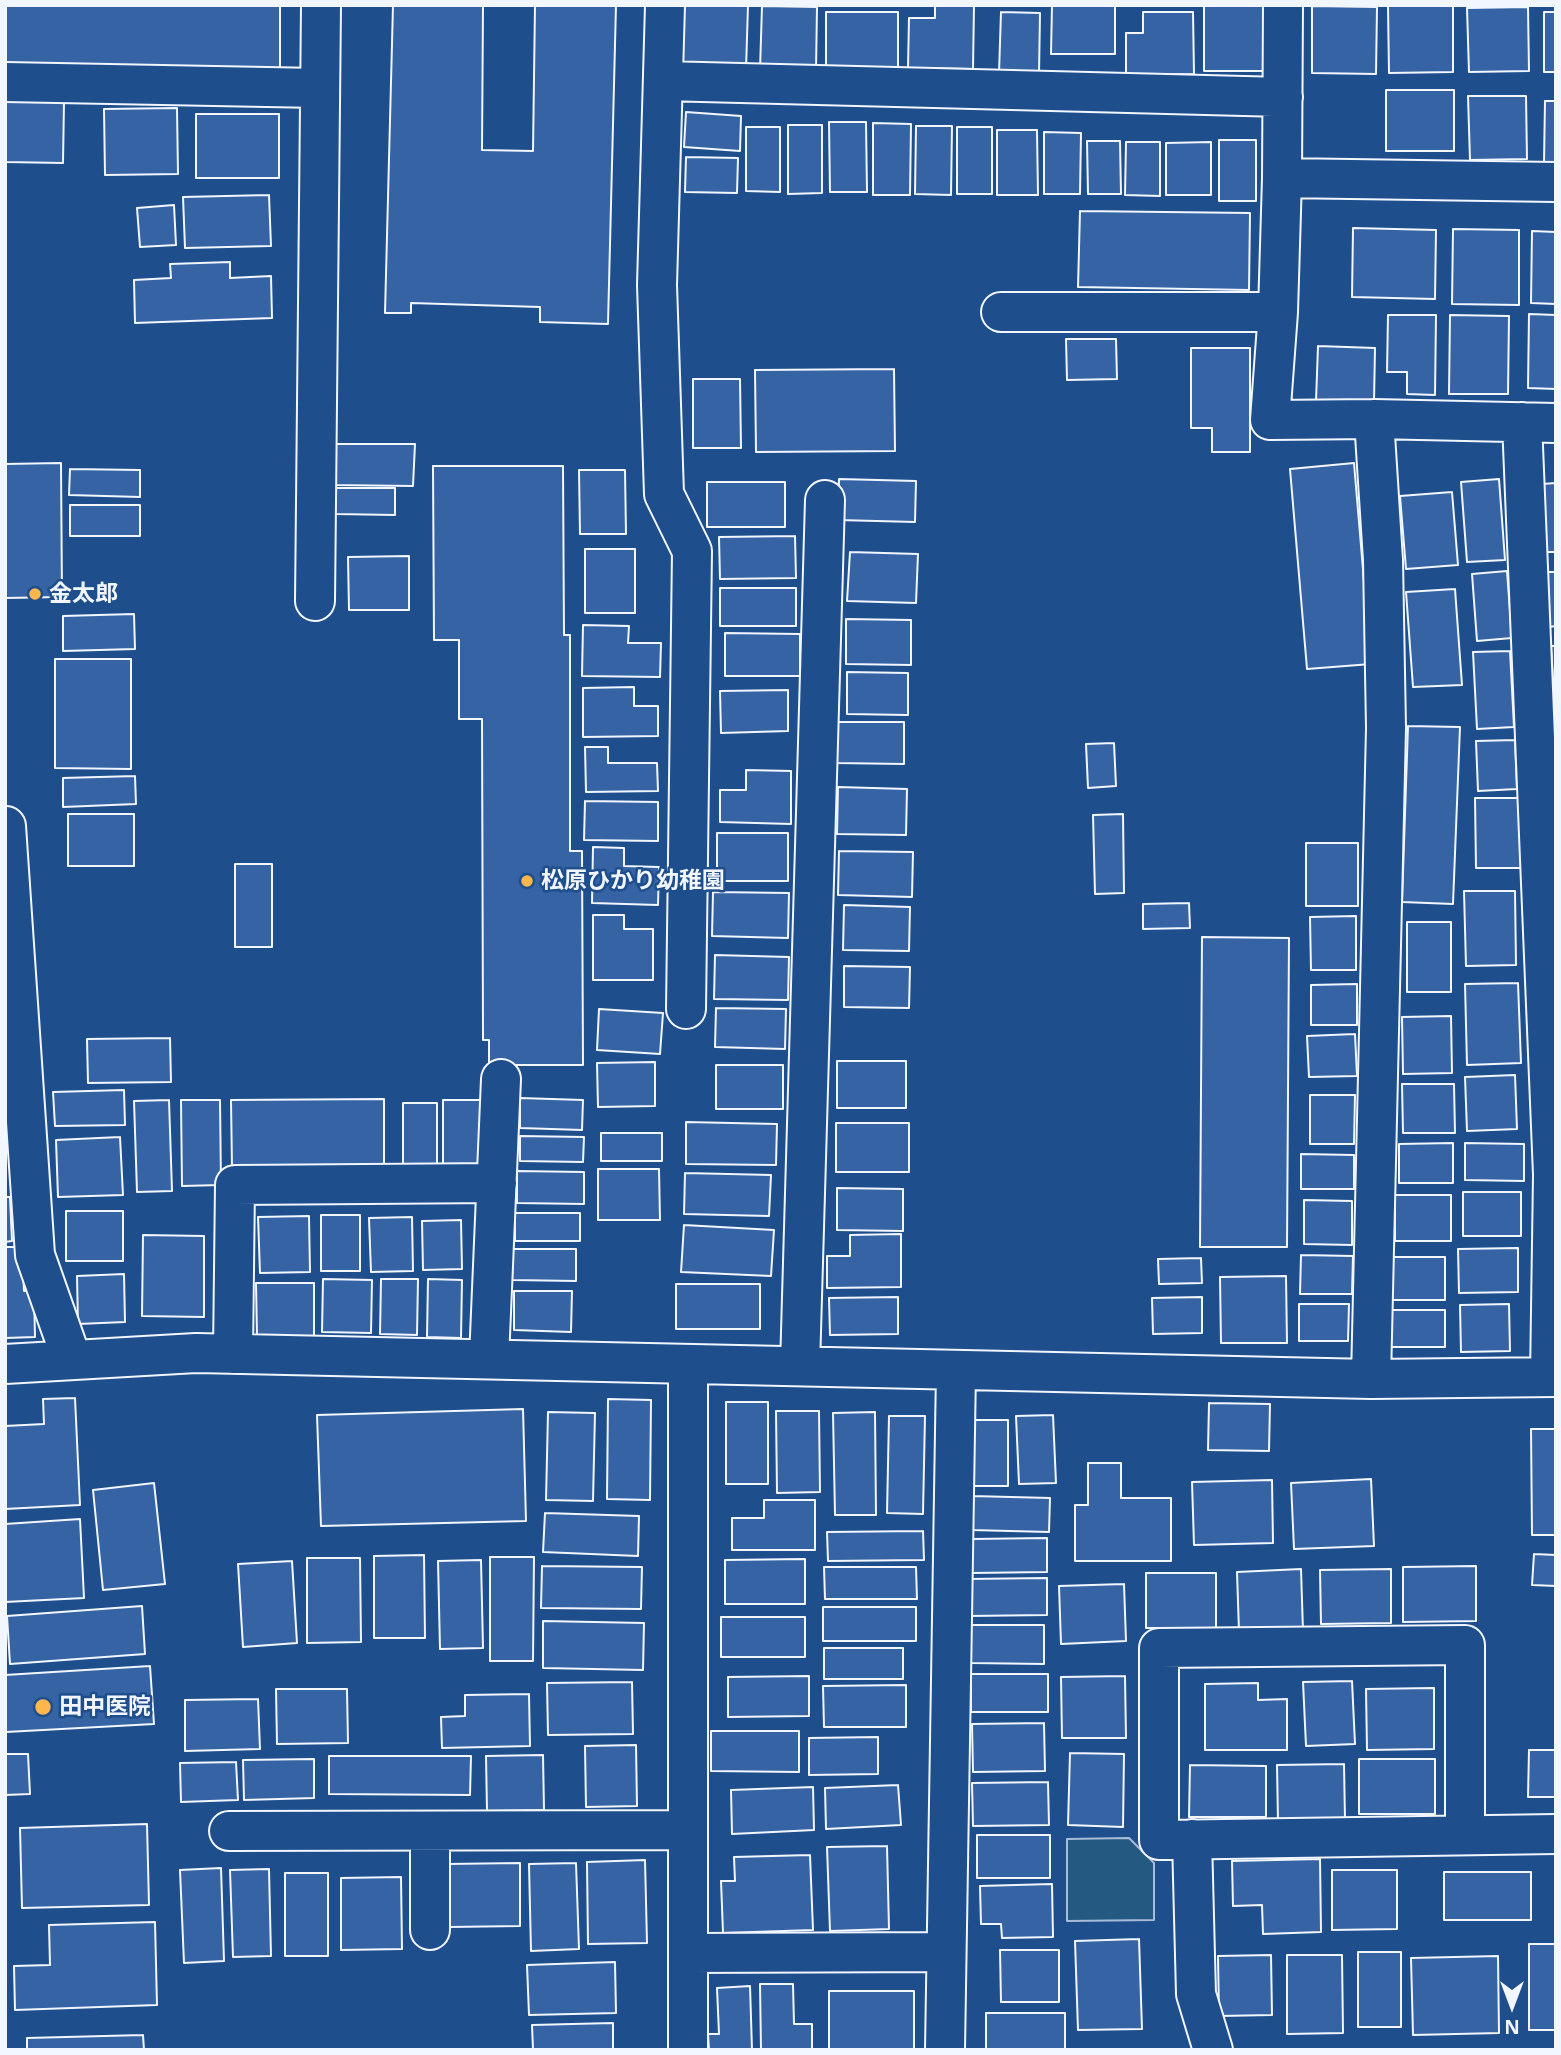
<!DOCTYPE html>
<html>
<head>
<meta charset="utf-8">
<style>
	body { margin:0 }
	#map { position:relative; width:1561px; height:2055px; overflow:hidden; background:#1f4e8c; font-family:"Open Sans",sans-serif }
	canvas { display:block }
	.frame { position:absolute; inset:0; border:7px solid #f2f6ff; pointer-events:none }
	.north { position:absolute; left:1477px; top:1971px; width:70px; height:70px; -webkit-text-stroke:5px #1f4e8c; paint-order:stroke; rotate:180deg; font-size:19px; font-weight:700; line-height:28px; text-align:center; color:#f2f6ff }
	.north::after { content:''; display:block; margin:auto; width:24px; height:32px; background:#f2f6ff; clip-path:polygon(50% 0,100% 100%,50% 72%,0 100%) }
</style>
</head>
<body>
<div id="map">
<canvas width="1561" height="2055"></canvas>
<div class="frame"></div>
<div class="north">N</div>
</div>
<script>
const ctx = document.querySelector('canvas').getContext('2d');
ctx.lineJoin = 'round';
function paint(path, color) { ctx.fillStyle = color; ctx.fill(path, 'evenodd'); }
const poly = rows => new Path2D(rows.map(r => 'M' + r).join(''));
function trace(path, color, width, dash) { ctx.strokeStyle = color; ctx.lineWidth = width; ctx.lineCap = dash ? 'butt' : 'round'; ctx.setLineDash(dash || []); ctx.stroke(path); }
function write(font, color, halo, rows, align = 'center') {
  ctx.font = font + ' "Open Sans","Noto Sans JP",sans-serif'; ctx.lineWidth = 5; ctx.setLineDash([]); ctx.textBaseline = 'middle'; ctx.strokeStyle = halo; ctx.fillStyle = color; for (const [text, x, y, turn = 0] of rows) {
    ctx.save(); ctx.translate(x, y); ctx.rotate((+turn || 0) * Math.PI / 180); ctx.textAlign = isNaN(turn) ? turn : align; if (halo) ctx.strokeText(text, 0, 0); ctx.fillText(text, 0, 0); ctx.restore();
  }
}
const green = poly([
	[1129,1838,1154,1863,1154,1920,1067,1921,1067,1839,1129,1838]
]);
paint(green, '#245a82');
trace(green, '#a8bbd7', 2);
const building = poly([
	[5,5,280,5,280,72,5,71,5,5],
	[393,5,483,5,482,150,533,151,535,5,616,5,608,324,540,322,540,307,411,303,411,313,385,313,393,5],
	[680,5,748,5,746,70,678,69,680,5],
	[935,5,974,5,973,69,908,68,909,18,935,18,935,5],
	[1052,5,1115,5,1115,54,1051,54,1052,5],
	[1204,5,1269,5,1269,71,1204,71,1204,5],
	[1453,5,1453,72,1389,73,1388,6,1453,5],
	[762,6,817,7,816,71,760,70,762,6],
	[1312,6,1377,7,1376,74,1312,73,1312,6],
	[1528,7,1529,71,1469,72,1467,8,1528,7],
	[826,12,898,12,898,71,826,71,826,12],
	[1001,12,1040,13,1039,74,999,73,1001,12],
	[1143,12,1193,12,1194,74,1126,75,1126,33,1143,33,1143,12],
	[1544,12,1556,12,1556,72,1544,72,1544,12],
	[1386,90,1454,90,1454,151,1386,151,1386,90],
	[1468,96,1526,96,1527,159,1470,160,1468,96],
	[5,99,64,101,63,163,5,162,5,99],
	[1545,101,1556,101,1556,162,1544,162,1545,101],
	[177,108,178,174,105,175,104,109,177,108],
	[686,112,741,116,740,151,684,147,686,112],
	[196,114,279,114,279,178,196,178,196,114],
	[829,122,866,122,867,192,830,192,829,122],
	[873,123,911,124,910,195,873,195,873,123],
	[788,125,822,125,822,193,788,194,788,125],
	[916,126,952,126,951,195,915,194,916,126],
	[746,127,780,127,780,192,746,191,746,127],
	[957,127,992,127,992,194,957,194,957,127],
	[997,130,1037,130,1038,195,997,195,997,130],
	[1044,132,1081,133,1080,194,1044,194,1044,132],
	[1219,140,1256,140,1256,201,1219,201,1219,140],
	[1087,141,1120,141,1121,194,1088,194,1087,141],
	[1126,142,1160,142,1160,196,1125,195,1126,142],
	[1211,142,1211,195,1166,195,1166,143,1211,142],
	[686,157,738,158,737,193,685,192,686,157],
	[269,195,271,246,185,248,183,197,269,195],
	[174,205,176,245,140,247,137,208,174,205],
	[1080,211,1250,213,1249,290,1078,287,1080,211],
	[1353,228,1436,230,1435,299,1352,297,1353,228],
	[1453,229,1519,230,1519,305,1452,304,1453,229],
	[1532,231,1556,232,1556,304,1531,303,1532,231],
	[230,262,230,278,271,276,272,318,135,323,134,280,171,278,170,264,230,262],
	[1529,314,1556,315,1556,389,1528,388,1529,314],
	[1388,315,1436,315,1435,395,1407,394,1407,372,1387,372,1388,315],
	[1450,315,1509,316,1508,394,1449,394,1450,315],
	[1066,339,1116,339,1117,379,1067,380,1066,339],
	[1318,346,1375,348,1374,402,1316,401,1318,346],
	[1191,348,1250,348,1250,452,1212,452,1212,428,1191,428,1191,348],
	[894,369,895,451,756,452,755,370,894,369],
	[693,379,740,379,741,448,693,448,693,379],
	[332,444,415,444,413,486,331,485,332,444],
	[61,463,62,597,5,598,5,464,61,463],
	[1354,463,1371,664,1307,669,1290,469,1354,463],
	[433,466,563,466,564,635,570,635,570,851,582,851,583,1065,489,1065,489,1040,483,1040,482,719,459,719,459,640,434,640,433,466],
	[70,469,140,470,140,497,69,495,70,469],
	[579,470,625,470,626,534,580,534,579,470],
	[839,479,916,481,915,522,838,520,839,479],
	[1499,479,1505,560,1467,562,1461,482,1499,479],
	[707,482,785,482,785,527,707,527,707,482],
	[1556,483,1556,552,1544,552,1542,484,1556,483],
	[336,488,395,488,395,515,335,514,336,488],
	[1452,492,1458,565,1406,569,1400,496,1452,492],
	[70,505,140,505,140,536,70,536,70,505],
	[795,536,796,578,720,579,719,537,795,536],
	[585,549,635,549,635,613,585,613,585,549],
	[850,552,918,554,916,603,847,601,850,552],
	[409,556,409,610,349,610,348,557,409,556],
	[1507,571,1512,638,1477,641,1472,574,1507,571],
	[1547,572,1556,572,1556,626,1549,627,1547,572],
	[720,588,796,588,796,626,720,626,720,588],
	[1455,589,1462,685,1413,687,1406,592,1455,589],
	[134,614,135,649,63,651,63,616,134,614],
	[846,619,911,620,911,665,846,664,846,619],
	[583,625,629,626,628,643,661,643,660,677,582,676,583,625],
	[725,633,800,634,800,676,725,676,725,633],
	[1551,646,1556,646,1556,714,1555,714,1551,646],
	[1510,651,1514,727,1477,729,1473,652,1510,651],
	[55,659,131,659,131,769,55,768,55,659],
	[847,672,908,673,908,715,847,714,847,672],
	[634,687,634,706,658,706,658,736,583,737,583,688,634,687],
	[788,690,788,731,721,733,720,691,788,690],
	[837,722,904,722,904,764,836,763,837,722],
	[1408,726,1460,727,1453,904,1402,902,1408,726],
	[1515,740,1517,789,1478,791,1476,741,1515,740],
	[1114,743,1116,786,1088,788,1086,744,1114,743],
	[585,747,608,747,608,763,657,763,658,791,586,792,585,747],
	[746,770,791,771,791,824,720,822,720,790,746,790,746,770],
	[135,776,136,804,63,807,63,778,135,776],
	[838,787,907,789,906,835,837,834,838,787],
	[1475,798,1520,798,1521,868,1476,868,1475,798],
	[585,801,658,802,658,841,584,840,585,801],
	[68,814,134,814,134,866,68,866,68,814],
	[1123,814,1124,893,1095,894,1093,815,1123,814],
	[717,833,788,833,788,881,717,881,717,833],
	[1306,843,1358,843,1358,906,1306,906,1306,843],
	[593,847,624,848,624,866,659,867,658,905,592,903,593,847],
	[839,851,913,852,912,897,838,895,839,851],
	[235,864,272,864,272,947,235,947,235,864],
	[1464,891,1515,891,1516,965,1466,966,1464,891],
	[713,892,789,893,788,938,712,936,713,892],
	[1189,903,1190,928,1143,929,1143,904,1189,903],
	[844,905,910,907,909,951,843,950,844,905],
	[593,915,624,915,624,929,653,929,653,980,593,980,593,915],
	[1356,916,1356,970,1311,970,1310,917,1356,916],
	[1407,922,1451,922,1451,992,1407,992,1407,922],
	[1202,937,1289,938,1287,1247,1200,1247,1202,937],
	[715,955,789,957,788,1000,714,999,715,955],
	[844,966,910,967,909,1008,844,1007,844,966],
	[1518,983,1521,1063,1467,1065,1465,984,1518,983],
	[1357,984,1357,1025,1311,1025,1311,985,1357,984],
	[716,1008,786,1009,785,1049,715,1047,716,1008],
	[599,1009,663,1013,660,1054,597,1050,599,1009],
	[1451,1016,1452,1073,1403,1074,1402,1017,1451,1016],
	[1355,1034,1357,1076,1309,1077,1307,1036,1355,1034],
	[170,1038,171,1082,88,1083,87,1039,170,1038],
	[837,1061,906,1061,906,1108,837,1108,837,1061],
	[655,1062,655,1106,598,1107,597,1063,655,1062],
	[716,1065,783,1065,783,1109,716,1109,716,1065],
	[1515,1075,1517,1129,1467,1131,1465,1077,1515,1075],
	[1402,1084,1454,1084,1455,1133,1403,1133,1402,1084],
	[124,1090,125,1125,55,1126,53,1092,124,1090],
	[1310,1095,1355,1095,1354,1144,1310,1144,1310,1095],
	[520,1098,583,1100,582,1130,520,1128,520,1098],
	[384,1099,384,1167,232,1168,231,1100,384,1099],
	[169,1100,172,1191,137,1192,134,1101,169,1100],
	[181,1100,220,1100,221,1185,182,1186,181,1100],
	[443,1100,480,1100,480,1168,443,1168,443,1100],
	[403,1103,437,1103,437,1165,403,1165,403,1103],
	[686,1122,777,1124,776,1165,686,1164,686,1122],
	[836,1123,909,1123,909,1172,836,1172,836,1123],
	[601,1133,662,1133,662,1161,601,1161,601,1133],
	[520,1136,584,1137,583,1162,520,1161,520,1136],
	[120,1137,123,1195,58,1197,56,1140,120,1137],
	[1453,1143,1453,1183,1399,1183,1399,1144,1453,1143],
	[1465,1143,1524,1144,1524,1181,1465,1180,1465,1143],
	[1301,1154,1354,1155,1354,1189,1301,1189,1301,1154],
	[598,1169,659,1169,660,1220,598,1220,598,1169],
	[517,1171,584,1172,584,1204,517,1203,517,1171],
	[685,1173,771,1175,769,1216,684,1214,685,1173],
	[837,1188,903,1189,903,1231,837,1230,837,1188],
	[1463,1192,1521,1192,1521,1236,1463,1236,1463,1192],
	[1395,1195,1451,1195,1451,1241,1395,1241,1395,1195],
	[5,1197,10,1197,12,1241,5,1242,5,1197],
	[1304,1200,1352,1201,1352,1245,1304,1244,1304,1200],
	[66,1211,123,1211,123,1261,66,1261,66,1211],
	[515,1213,580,1213,580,1241,515,1241,515,1213],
	[321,1215,360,1215,360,1271,321,1271,321,1215],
	[309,1216,310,1272,260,1273,258,1217,309,1216],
	[412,1217,413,1271,371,1272,369,1218,412,1217],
	[461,1220,462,1269,423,1270,422,1221,461,1220],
	[684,1225,774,1230,771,1276,681,1272,684,1225],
	[901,1234,901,1287,827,1288,827,1256,850,1256,850,1235,901,1234],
	[143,1235,204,1236,204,1317,142,1316,143,1235],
	[5,1247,22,1247,24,1291,34,1291,35,1337,5,1338,5,1247],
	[1518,1248,1518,1292,1459,1293,1458,1249,1518,1248],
	[513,1249,576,1249,576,1281,512,1280,513,1249],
	[1301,1255,1353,1256,1352,1294,1300,1294,1301,1255],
	[1391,1257,1445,1257,1445,1300,1391,1300,1391,1257],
	[1201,1258,1202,1283,1159,1284,1158,1259,1201,1258],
	[124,1274,125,1322,78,1324,77,1276,124,1274],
	[1286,1276,1287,1343,1221,1343,1220,1277,1286,1276],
	[323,1279,372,1280,371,1333,322,1332,323,1279],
	[381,1279,418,1279,417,1335,380,1334,381,1279],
	[428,1279,462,1280,461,1338,427,1337,428,1279],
	[256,1283,314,1283,314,1336,257,1337,256,1283],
	[676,1284,760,1284,760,1329,676,1329,676,1284],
	[514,1291,572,1291,571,1332,514,1330,514,1291],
	[898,1297,898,1334,830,1335,829,1298,898,1297],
	[1202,1297,1202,1333,1153,1334,1152,1298,1202,1297],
	[1299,1304,1349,1304,1348,1341,1299,1341,1299,1304],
	[1509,1304,1510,1351,1461,1352,1460,1305,1509,1304],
	[1390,1310,1445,1310,1445,1347,1390,1347,1390,1310],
	[75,1398,80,1505,5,1509,5,1426,44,1424,43,1399,75,1398],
	[608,1399,651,1400,650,1500,607,1499,608,1399],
	[726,1402,768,1402,768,1484,726,1484,726,1402],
	[1209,1403,1270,1404,1269,1451,1208,1450,1209,1403],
	[523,1409,526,1521,321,1526,317,1415,523,1409],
	[776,1411,819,1411,820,1492,777,1493,776,1411],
	[548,1412,595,1413,593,1501,546,1500,548,1412],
	[875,1412,876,1515,835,1515,833,1413,875,1412],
	[1053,1415,1056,1483,1019,1484,1016,1416,1053,1415],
	[889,1416,925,1416,923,1514,887,1513,889,1416],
	[971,1420,1008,1420,1008,1486,971,1486,971,1420],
	[1531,1429,1556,1429,1556,1535,1532,1535,1531,1429],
	[1088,1463,1121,1463,1121,1498,1171,1498,1171,1561,1075,1561,1075,1505,1088,1505,1088,1463],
	[1371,1479,1374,1546,1294,1549,1291,1483,1371,1479],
	[1272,1480,1273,1543,1194,1545,1192,1482,1272,1480],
	[154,1483,165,1584,103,1590,93,1490,154,1483],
	[972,1496,1050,1498,1049,1532,971,1530,972,1496],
	[764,1500,815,1500,815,1550,732,1550,732,1518,764,1518,764,1500],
	[545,1513,639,1516,638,1556,543,1552,545,1513],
	[80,1519,84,1598,5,1602,5,1524,80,1519],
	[923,1531,924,1560,828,1561,827,1532,923,1531],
	[1047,1538,1047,1572,972,1573,972,1539,1047,1538],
	[1534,1554,1556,1555,1556,1586,1532,1585,1534,1554],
	[424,1555,425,1638,374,1638,374,1556,424,1555],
	[490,1557,534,1557,533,1661,490,1661,490,1557],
	[307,1558,360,1558,361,1642,307,1643,307,1558],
	[805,1559,805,1604,725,1604,725,1560,805,1559],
	[481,1560,483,1648,440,1649,438,1561,481,1560],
	[292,1561,297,1643,243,1647,238,1564,292,1561],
	[542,1566,642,1567,641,1609,541,1608,542,1566],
	[1476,1566,1476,1621,1403,1622,1403,1567,1476,1566],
	[824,1567,916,1567,917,1599,825,1599,824,1567],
	[1301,1569,1303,1631,1239,1632,1237,1572,1301,1569],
	[1391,1569,1391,1623,1321,1624,1320,1570,1391,1569],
	[1146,1573,1216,1573,1216,1628,1146,1628,1146,1573],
	[1047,1578,1047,1615,968,1616,968,1579,1047,1578],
	[1124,1584,1126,1641,1061,1644,1059,1586,1124,1584],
	[142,1606,145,1654,10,1664,7,1616,142,1606],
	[823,1607,916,1607,916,1641,823,1641,823,1607],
	[721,1617,805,1617,805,1657,721,1657,721,1617],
	[543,1621,644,1623,643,1670,543,1668,543,1621],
	[971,1625,1044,1625,1044,1664,971,1663,971,1625],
	[824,1648,903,1648,903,1679,824,1679,824,1648],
	[150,1666,154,1724,6,1732,5,1675,150,1666],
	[971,1674,1048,1674,1048,1712,971,1712,971,1674],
	[809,1676,809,1716,728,1717,728,1677,809,1676],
	[1125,1676,1126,1738,1062,1738,1061,1677,1125,1676],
	[1352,1681,1355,1744,1306,1746,1303,1682,1352,1681],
	[632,1682,633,1734,548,1735,547,1683,632,1682],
	[1258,1683,1258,1700,1287,1699,1287,1750,1205,1750,1205,1684,1258,1683],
	[906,1685,906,1727,824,1727,823,1686,906,1685],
	[1434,1688,1434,1749,1367,1750,1366,1689,1434,1688],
	[276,1689,347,1689,348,1743,277,1744,276,1689],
	[529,1694,530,1746,442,1748,441,1717,465,1716,465,1695,529,1694],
	[258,1699,260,1749,185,1751,185,1700,258,1699],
	[1044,1723,1045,1771,973,1772,972,1724,1044,1723],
	[711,1731,799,1731,799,1772,711,1771,711,1731],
	[878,1737,878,1774,809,1775,809,1738,878,1737],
	[636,1745,637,1806,586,1807,585,1746,636,1745],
	[1529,1750,1556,1750,1556,1797,1528,1797,1529,1750],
	[1070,1753,1124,1754,1123,1827,1068,1825,1070,1753],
	[5,1754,28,1754,30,1794,5,1795,5,1754],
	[543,1755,544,1810,487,1811,486,1756,543,1755],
	[329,1756,471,1756,470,1795,329,1794,329,1756],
	[314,1759,314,1798,244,1800,243,1760,314,1759],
	[1359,1759,1435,1759,1435,1814,1359,1814,1359,1759],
	[236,1762,238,1800,181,1802,180,1763,236,1762],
	[1344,1764,1345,1820,1278,1822,1277,1765,1344,1764],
	[1190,1765,1266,1766,1266,1817,1189,1817,1190,1765],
	[1048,1782,1049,1825,973,1826,972,1783,1048,1782],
	[898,1785,901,1825,826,1829,825,1788,898,1785],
	[813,1787,814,1830,732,1834,731,1790,813,1787],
	[147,1824,149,1905,22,1908,20,1828,147,1824],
	[977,1835,1050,1835,1050,1878,977,1878,977,1835],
	[887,1846,889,1929,830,1931,827,1847,887,1846],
	[810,1855,813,1930,723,1933,721,1881,735,1881,734,1857,810,1855],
	[1320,1859,1321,1932,1263,1934,1262,1905,1233,1906,1232,1861,1320,1859],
	[645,1860,647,1943,588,1944,587,1862,645,1860],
	[520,1863,520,1926,449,1927,447,1864,520,1863],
	[576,1863,579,1949,531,1951,529,1864,576,1863],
	[221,1868,224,1961,184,1963,180,1870,221,1868],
	[269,1869,271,1956,233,1957,230,1870,269,1869],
	[1332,1870,1397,1870,1397,1929,1332,1930,1332,1870],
	[1444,1872,1531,1872,1531,1920,1444,1920,1444,1872],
	[285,1873,328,1873,328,1956,285,1956,285,1873],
	[401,1877,402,1949,341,1950,341,1878,401,1877],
	[1052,1884,1053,1937,1002,1938,1001,1924,981,1924,980,1886,1052,1884],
	[155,1922,157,2005,15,2010,14,1966,50,1965,49,1925,155,1922],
	[1139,1939,1142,2029,1078,2030,1075,1941,1139,1939],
	[1529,1944,1556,1944,1556,2030,1529,2030,1529,1944],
	[1000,1950,1059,1950,1059,2002,1001,2002,1000,1950],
	[1358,1952,1401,1952,1401,2027,1358,2027,1358,1952],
	[1271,1955,1272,2015,1219,2016,1218,1956,1271,1955],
	[1287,1955,1342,1955,1343,2033,1287,2034,1287,1955],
	[1498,1956,1499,2033,1413,2035,1411,1958,1498,1956],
	[615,1962,616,2013,529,2015,527,1965,615,1962],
	[760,1984,793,1984,794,2024,812,2024,812,2050,761,2050,760,1984],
	[750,1986,752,2050,709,2050,708,2034,719,2034,717,1988,750,1986],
	[829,1991,914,1991,914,2050,829,2050,829,1991],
	[986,2013,1065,2013,1065,2050,986,2050,986,2013],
	[613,2023,613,2050,533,2050,532,2025,613,2023],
	[143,2035,144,2050,27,2050,27,2038,143,2035]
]);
paint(building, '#3563a3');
trace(building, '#f2f6ff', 2);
const minor = poly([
	[665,5,657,285,664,494,692,551,686,1009],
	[1283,5,1282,178,1278,312,1270,420,1374,419,1556,423],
	[663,81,1283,97],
	[5,82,319,88],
	[1282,178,1556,182],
	[1001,312,1278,312],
	[1522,422,1553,1175,1550,1377],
	[315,601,321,5],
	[6,826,35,1255,72,1360],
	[233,1354,235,1185,497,1183],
	[489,1359,501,1079],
	[5,1364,196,1353,1371,1379,1556,1377],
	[688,1364,688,2050],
	[800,1366,825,500],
	[1371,1379,1386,728,1383,560,1374,419],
	[229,1831,688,1830],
	[430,1831,430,1930],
	[1465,1835,1465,1645,1159,1648,1159,1840,1556,1834],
	[1192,1839,1196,1994,1213,2050],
	[688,1953,946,1952],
	[945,2050,956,1370]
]);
trace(minor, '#f2f6ff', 42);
trace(minor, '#1f4e8c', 38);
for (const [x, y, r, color] of [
	[35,594,7,"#ffb74d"],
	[527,881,7,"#ffb74d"],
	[43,1707,9,"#ffb74d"]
]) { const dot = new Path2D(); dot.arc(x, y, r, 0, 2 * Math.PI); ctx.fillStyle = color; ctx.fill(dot); trace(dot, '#1f4e8c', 2.5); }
write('bold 23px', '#f2f6ff', '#1f4e8c', [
	["金太郎",49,594],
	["松原ひかり幼稚園",541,881],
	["田中医院",59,1707]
], 'left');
</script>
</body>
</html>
